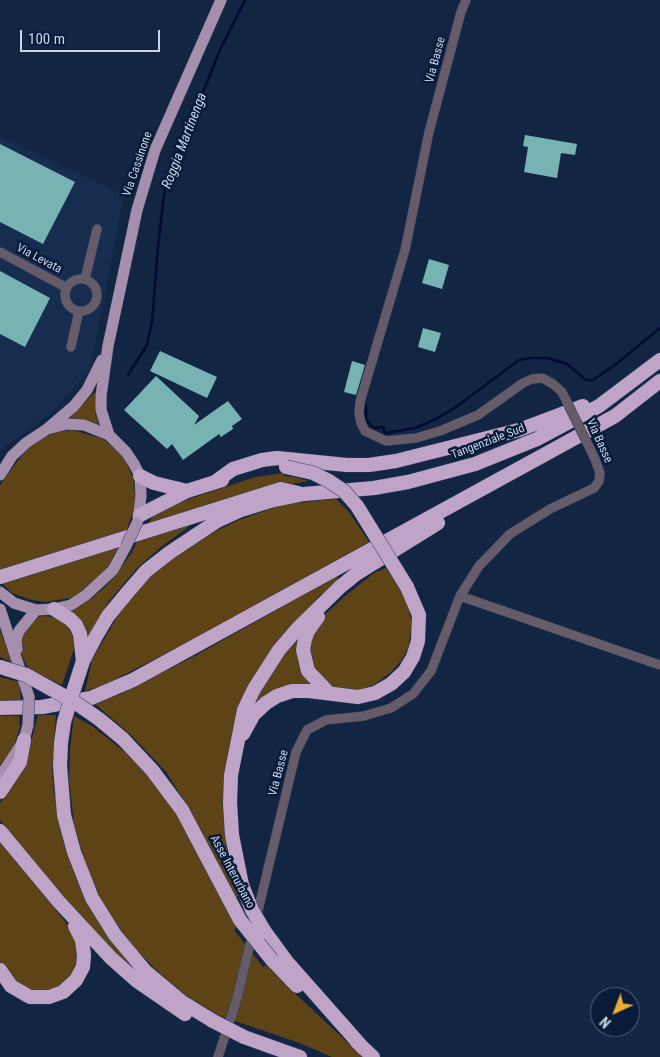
<!DOCTYPE html>
<html>
<head>
<meta charset="utf-8">
<style>
	body { margin:0 }
	#map { position:relative; width:660px; height:1057px; overflow:hidden; background:#122542; font-family:"Roboto Condensed",sans-serif }
	canvas { display:block }
	.north { position:absolute; left:590px; top:987px; width:50px; height:50px; box-sizing:border-box; background:#081b38; border:1px solid #55657e; border-radius:50%; rotate:223deg; font-size:14px; font-weight:700; line-height:20px; text-align:center; color:#c8d5e8 }
	.north::after { content:''; display:block; margin:auto; width:18px; height:22px; background:#e9ab38; clip-path:polygon(50% 0,100% 100%,50% 72%,0 100%) }
	.scale { position:absolute; left:20px; top:30px; width:140px; height:22px; box-sizing:border-box; border:2px solid #c8d5e8; border-top:0; padding-left:6px; font-size:15px; line-height:18px; white-space:nowrap; color:#c8d5e8; -webkit-text-stroke:4px #081b38; paint-order:stroke }
</style>
</head>
<body>
<div id="map">
<canvas width="660" height="1057"></canvas>
<div class="north">N</div>
<div class="scale">100 m</div>
</div>
<script>
const ctx = document.querySelector('canvas').getContext('2d');
ctx.lineJoin = 'round';
function paint(path, color) { ctx.fillStyle = color; ctx.fill(path, 'evenodd'); }
const poly = rows => new Path2D(rows.map(r => 'M' + r).join(''));
function trace(path, color, width, dash) { ctx.strokeStyle = color; ctx.lineWidth = width; ctx.lineCap = dash ? 'butt' : 'round'; ctx.setLineDash(dash || []); ctx.stroke(path); }
function write(font, color, halo, rows, align = 'center') {
  ctx.font = font + ' "Roboto Condensed",sans-serif'; ctx.lineWidth = 5; ctx.setLineDash([]); ctx.textBaseline = 'middle'; ctx.strokeStyle = halo; ctx.fillStyle = color; for (const [text, x, y, turn = 0] of rows) {
    ctx.save(); ctx.translate(x, y); ctx.rotate((+turn || 0) * Math.PI / 180); ctx.textAlign = isNaN(turn) ? turn : align; if (halo) ctx.strokeText(text, 0, 0); ctx.fillText(text, 0, 0); ctx.restore();
  }
}
paint(poly([
	[0,137,124,195,90,370,50,414,0,450]
]), '#172d50');
paint(poly([
	[95,392,95,412,99,424,83,420,68,419],
	[73,430,103,439,123,456,128,466,133,478,136,502,133,517,131,517,126,532,0,571,0,486,6,476,26,450,49,433],
	[284,473,284,476,295,477,308,481,269,488,147,527,153,515,160,509,255,477],
	[336,499,349,512,369,542,204,634,104,685,85,691,92,660,117,617,143,582,174,556,195,541,239,520,284,504],
	[199,519,161,547,138,567,109,601,86,640,69,612,91,599,105,587,115,576,132,552,139,537],
	[120,546,112,558,114,559,113,562,100,577,75,597,46,602,31,600,12,593,1,582],
	[386,568,403,593,409,610,412,626,408,649,401,661,391,672,374,685,357,691,338,691,326,684,312,670,308,639,319,620,345,596,374,573],
	[337,576,340,582,320,595,285,635,252,680,235,720,225,769,223,809,228,857,239,896,233,899,212,851,187,805,166,772,132,736,94,703,121,694,200,653],
	[41,616,52,617,60,620,68,626,73,637,74,649,62,685,28,669,19,649,22,629,31,620],
	[0,630,12,662,0,657],
	[301,636,313,687,259,705,252,705,268,672],
	[0,677,19,682,21,702,0,702],
	[38,715,56,715,52,768,54,794,67,849,80,885,98,921,133,968,104,947,0,820,0,803,25,765],
	[0,716,19,716,20,728,12,750,0,768],
	[74,716,92,726,125,752,146,773,168,800,190,835,237,926,234,930,263,967,266,965,284,983,363,1057,332,1057,297,1042,220,1016,187,996,159,973,128,941,102,901,88,871,74,825,69,779,70,748],
	[0,839,77,937,81,958,68,983,47,993,22,989,6,975,0,961]
]), '#5d4316');
trace(poly([
	[128,375,147,345,152,322,158,246,165,187,220,50,245,0],
	[366,407,366,419,370,425,375,428,383,427,385,433,415,428,436,419,456,407,519,360,531,358,547,358,567,364,586,380,593,380,615,365,660,328]
]), '#000933', 2.5);
paint(poly([
	[525,135,577,144,575,155,561,153,557,178,524,172,528,147,523,146],
	[0,144,75,182,43,244,0,222],
	[429,259,449,265,442,289,422,283],
	[0,271,50,298,25,347,0,334],
	[423,328,441,333,435,352,418,347],
	[160,351,217,377,207,398,150,371],
	[352,361,365,365,356,395,344,392],
	[156,376,199,416,194,425,228,401,242,419,232,426,233,429,221,437,219,434,183,460,172,444,167,449,124,410]
]), '#78b3b4');
const minor = poly([
	[466,0,461,12,429,132,405,250,360,402,359,413,361,423,365,431,386,441,416,438,440,431,478,415,523,383,532,379,542,378,553,384,562,392],
	[0,252,67,288],
	[85,279,97,229],
	'65 295a16 16 0 1 1 32 0a16 16 0 1 1-32 0Z',
	[71,347,79,311],
	[460,596,660,665],
	[256,919,296,752,307,730,326,720,364,716,391,708,413,694,431,671,460,596,479,566,510,534,550,509,594,488,599,481,600,473,595,459],
	[218,1057,236,1002,253,932]
]);
const major = poly([
	[51,428,67,424,84,425,109,435],
	[0,475,12,456,26,443,47,429,74,406,87,390,102,360],
	[138,520,141,496,140,476,134,464,126,452,109,435,101,410,101,396,108,346,137,210,155,150,221,0],
	[0,592,14,603,36,610,54,609,71,605,86,595,113,570,126,546],
	[0,609,29,697],
	[17,649,16,640,19,631,36,610],
	[0,777,24,740,28,725]
]);
const highway = poly([
	[140,476,154,483,187,491],
	[215,482,233,469,262,460,277,458,347,465,369,465,396,461,519,430,583,406],
	[140,515,187,491,222,480],
	[0,577,281,489,298,493],
	[54,609,70,619,76,625,80,634,83,661],
	[318,617,308,631,305,639,303,650,308,671,329,693],
	[74,689,83,661,95,638,108,616,127,593,146,571,169,553,217,521,241,510,270,501,304,494,374,488,408,482,475,464,537,439,599,406,660,360],
	[0,708,42,707,91,698,133,680,615,416,660,381],
	[64,722,61,743,60,766,64,815,74,852,92,898,115,935,146,972,182,1002,213,1021],
	[243,734,254,714,266,703,277,696,292,691,309,691,358,697,375,693,391,684,404,672,413,657,418,641,419,615,407,587],
	[123,739,152,770,182,810,240,920],
	[0,792,20,762,24,740],
	[0,831,59,902,111,958,137,981,185,1014],
	[242,885,232,835,230,803,231,775,244,710,254,689,279,650,298,628,340,587,356,574,438,523],
	[265,932,287,962,363,1048],
	[272,960,297,986],
	[0,970,11,986,30,997,49,997,63,992,76,980,83,967,84,955,82,940,75,926],
	[244,1037,300,1057],
	[357,1042,373,1057]
]);
trace(minor, '#2f415d', 10);
trace(major, '#2f415d', 12);
trace(highway, '#2f415d', 15);
trace(minor, '#665b69', 9);
trace(major, '#a68fad', 11);
trace(highway, '#c0a4c8', 14);
const minorBridge = poly([
	[562,392,595,459]
]);
const majorBridge = poly([
	[126,546,137,523],
	[28,725,29,697]
]);
const highwayBridge = poly([
	[286,467,313,473,329,481,344,491,357,506,407,587],
	[0,667,26,675,73,701,99,719,123,739],
	[64,722,74,689],
	[242,885,252,910,265,932],
	[240,920,272,960],
	[213,1021,244,1037]
]);
trace(minorBridge, '#2f415d', 10, []);
trace(majorBridge, '#2f415d', 12, []);
trace(highwayBridge, '#2f415d', 15, []);
trace(minorBridge, '#665b69', 9);
trace(majorBridge, '#a68fad', 11);
trace(highwayBridge, '#c0a4c8', 14);
write('12px', '#c8d5e8', '#081b38', [
	["Via Basse",436,60,-75],
	["Via Cassinone",138,164,-71],
	["Via Levata",39,259,28],
	["Via Basse",599,441,66],
	["Tangenziale Sud",488,442,-21],
	["Via Basse",279,773,-75],
	["Asse Interurbano",232,872,62]
]);
write('italic 14px', '#c7d6ec', '#081b38', [
	["Roggia Martinenga",185,141,-69]
]);
</script>
</body>
</html>
